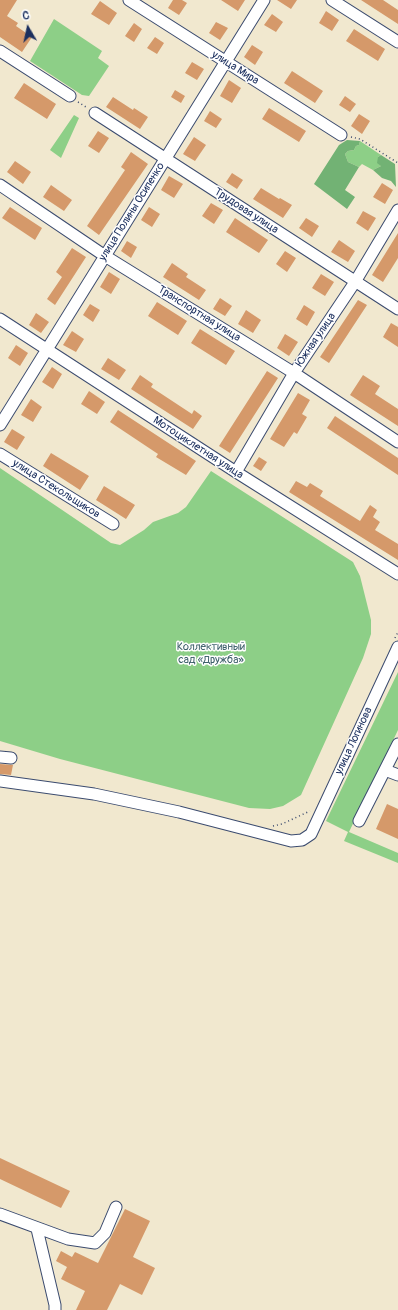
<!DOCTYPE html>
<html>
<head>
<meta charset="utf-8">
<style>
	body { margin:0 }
	#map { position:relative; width:398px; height:1310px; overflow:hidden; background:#f1e8cf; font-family:Pangolin,sans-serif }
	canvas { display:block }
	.north { position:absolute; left:8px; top:8px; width:40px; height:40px; -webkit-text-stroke:3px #fff; paint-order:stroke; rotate:351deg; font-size:11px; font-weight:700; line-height:16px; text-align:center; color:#1b2f5e }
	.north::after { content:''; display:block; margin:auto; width:14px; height:18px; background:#1b2f5e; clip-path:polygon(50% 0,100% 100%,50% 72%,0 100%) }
</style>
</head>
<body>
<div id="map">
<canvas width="398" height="1310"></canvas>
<div class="north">С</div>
</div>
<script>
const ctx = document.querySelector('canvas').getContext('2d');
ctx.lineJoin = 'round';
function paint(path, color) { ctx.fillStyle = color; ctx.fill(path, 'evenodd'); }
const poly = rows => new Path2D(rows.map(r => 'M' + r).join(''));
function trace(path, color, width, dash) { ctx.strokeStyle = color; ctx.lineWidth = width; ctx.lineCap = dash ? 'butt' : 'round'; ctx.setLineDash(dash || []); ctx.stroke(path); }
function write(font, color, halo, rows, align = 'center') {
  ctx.font = font + ' Pangolin,sans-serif'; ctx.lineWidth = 3; ctx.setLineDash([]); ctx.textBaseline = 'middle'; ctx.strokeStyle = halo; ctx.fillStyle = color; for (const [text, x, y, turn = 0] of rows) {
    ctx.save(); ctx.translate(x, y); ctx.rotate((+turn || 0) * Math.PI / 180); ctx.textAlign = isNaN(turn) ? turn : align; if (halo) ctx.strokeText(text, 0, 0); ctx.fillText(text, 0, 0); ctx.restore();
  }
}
paint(poly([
	[54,19,102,51,98,58,109,66,89,96,82,95,30,61],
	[74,115,79,118,61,158,50,150],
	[360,141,381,155,378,157,381,166,373,170,362,164,359,167,348,162,345,154,348,151,354,150,356,146,359,145],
	[0,468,111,543,120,545,144,530,153,522,178,513,186,507,211,471,353,562,360,576,371,620,371,634,363,658,301,795,283,806,270,809,249,808,60,759,0,741],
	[398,672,398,730,349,832,398,853,398,863,344,841,348,832,326,821]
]), '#8dcf87');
paint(poly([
	[347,140,360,141,359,145,356,146,354,150,348,151,345,154,348,162,359,167,345,190,355,197,347,209,314,184,339,145],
	[381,155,395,164,396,187,391,181,382,178,373,170,381,166,377,163,378,157]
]), '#72b274');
paint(poly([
	[0,0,17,0,7,16,18,23,16,26,32,37,22,52,0,37],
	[173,0,182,0,187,3,179,15,168,8],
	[221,0,245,0,238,11],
	[277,0,297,0,291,9],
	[361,0,383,0,398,10,398,24],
	[100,1,117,13,109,25,91,14],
	[326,11,339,20,332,31,319,23],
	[272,14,283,22,276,32,264,25],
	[216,22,228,28,220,40,209,33],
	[134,23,142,29,134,42,125,36],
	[354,29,385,49,378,61,346,41],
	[155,37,164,43,157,54,147,48],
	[252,45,263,52,255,65,244,57],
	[192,62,204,69,197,80,185,73],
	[292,71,323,91,315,103,284,83],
	[229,80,241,88,232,103,220,96],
	[24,83,56,104,47,119,14,98],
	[175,90,185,96,181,103,171,97],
	[345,96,356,104,350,112,339,105],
	[113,97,133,110,134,108,148,117,140,129,106,107],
	[269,108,306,131,299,142,262,119],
	[210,111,222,119,216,128,204,121],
	[359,114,370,121,362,134,351,126],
	[98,131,109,138,99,153,88,146],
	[194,137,206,145,195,161,183,154],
	[131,152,148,164,99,235,87,226,125,170,121,167],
	[15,161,31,172,23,184,7,172],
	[232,173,243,180,237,189,226,182],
	[169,176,183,184,174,198,161,190],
	[382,183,393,190,385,204,373,197],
	[51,185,72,200,64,211,43,197],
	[261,188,279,199,280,198,292,205,283,218,253,199],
	[211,203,223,210,214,224,202,216],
	[10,207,42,228,35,240,2,218],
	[149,207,160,214,152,227,141,220],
	[363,211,376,218,368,231,356,223],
	[235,218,268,240,259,253,226,232],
	[306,218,319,226,312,237,299,228],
	[398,233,398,258,383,282,372,275],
	[339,240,355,251,348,262,331,252],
	[127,241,137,247,131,258,121,251],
	[72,248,86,257,55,305,47,299,62,277,56,272],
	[285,251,296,258,287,272,276,264],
	[172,263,188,274,186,277,206,290,199,300,163,277],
	[109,272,120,279,111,294,100,287],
	[321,274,334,282,325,296,312,288],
	[220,298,232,306,225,316,213,309],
	[358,300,367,305,329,363,320,357],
	[157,302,187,321,178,335,148,316],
	[90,304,100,310,93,322,83,315],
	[304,305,315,312,307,326,296,319],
	[246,310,261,320,253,333,238,324],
	[36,313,49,322,41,333,29,325],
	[391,323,398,327,398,347,383,337],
	[200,329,235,351,226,365,191,343],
	[72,331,84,339,76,352,63,345],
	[285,334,298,342,289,356,277,348],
	[16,345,28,353,20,366,8,358],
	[108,358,126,370,119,380,101,369],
	[52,367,62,374,53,389,42,382],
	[267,371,278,378,230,453,219,446],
	[140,375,153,384,151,387,192,414,194,410,202,416,193,429,131,389],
	[363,375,380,386,375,394,398,409,398,426,350,395],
	[89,391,105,402,97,414,81,404],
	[298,393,310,400,302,414,307,417,297,434,294,432,284,447,270,439],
	[31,399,42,407,33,422,21,415],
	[118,410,196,461,186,475,156,457,158,454,110,422],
	[335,416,398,458,398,475,327,428],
	[12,429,25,437,17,450,4,442],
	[51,453,89,476,80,490,43,466],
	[259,457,267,462,261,471,253,466],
	[296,481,307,487,310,483,323,491,320,496,360,521,370,505,377,510,373,517,380,522,375,530,398,544,398,560,289,492],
	[104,486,135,505,126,519,96,500],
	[0,764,13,765,11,775,0,774],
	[387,804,398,809,398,839,376,829],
	[0,1158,70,1191,61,1208,0,1179],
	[125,1209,150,1221,133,1257,155,1268,142,1295,120,1284,107,1310,76,1310,85,1291,61,1279,67,1267,56,1261,61,1251,72,1257,75,1252,98,1263]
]), '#d5996a');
const minor = poly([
	[129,0,341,135],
	[332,0,398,42],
	[0,51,70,96],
	[95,113,398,309],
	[0,185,105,256,294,373,398,442],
	[0,319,236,472,398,574],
	[0,425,264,0],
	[0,454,113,524],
	[236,472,294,373,355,282,398,210],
	[0,757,11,758],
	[385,770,398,775],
	[0,781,94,794,179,812,291,841,302,840,311,834,398,647],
	[359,821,398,744],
	[0,1214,68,1239,95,1243,105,1233,116,1207],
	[37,1229,55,1305,55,1310]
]);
trace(minor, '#3b4b6f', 13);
trace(poly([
	[78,102,86,107],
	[351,137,360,139,398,163],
	[395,638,398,632],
	[273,826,282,824,310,811]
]), '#3b4b6f', 1.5, [1, 3]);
trace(minor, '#fff', 11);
write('11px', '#1b2f5e', '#fff', [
	["улица Мира",235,68,32],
	["Трудовая улица",246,211,33],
	["улица Полины Осипенко",132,212,-58],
	["Транспортная улица",199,314,32],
	["Южная улица",316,340,-56],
	["Мотоциклетная улица",198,448,33],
	["улица Стекольщиков",56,489,32],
	["улица Логинова",354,741,-65]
]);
write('11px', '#3d5f6a', '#fff', [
	["Коллективный",211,647],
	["сад «Дружба»",211,660]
]);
</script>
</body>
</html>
